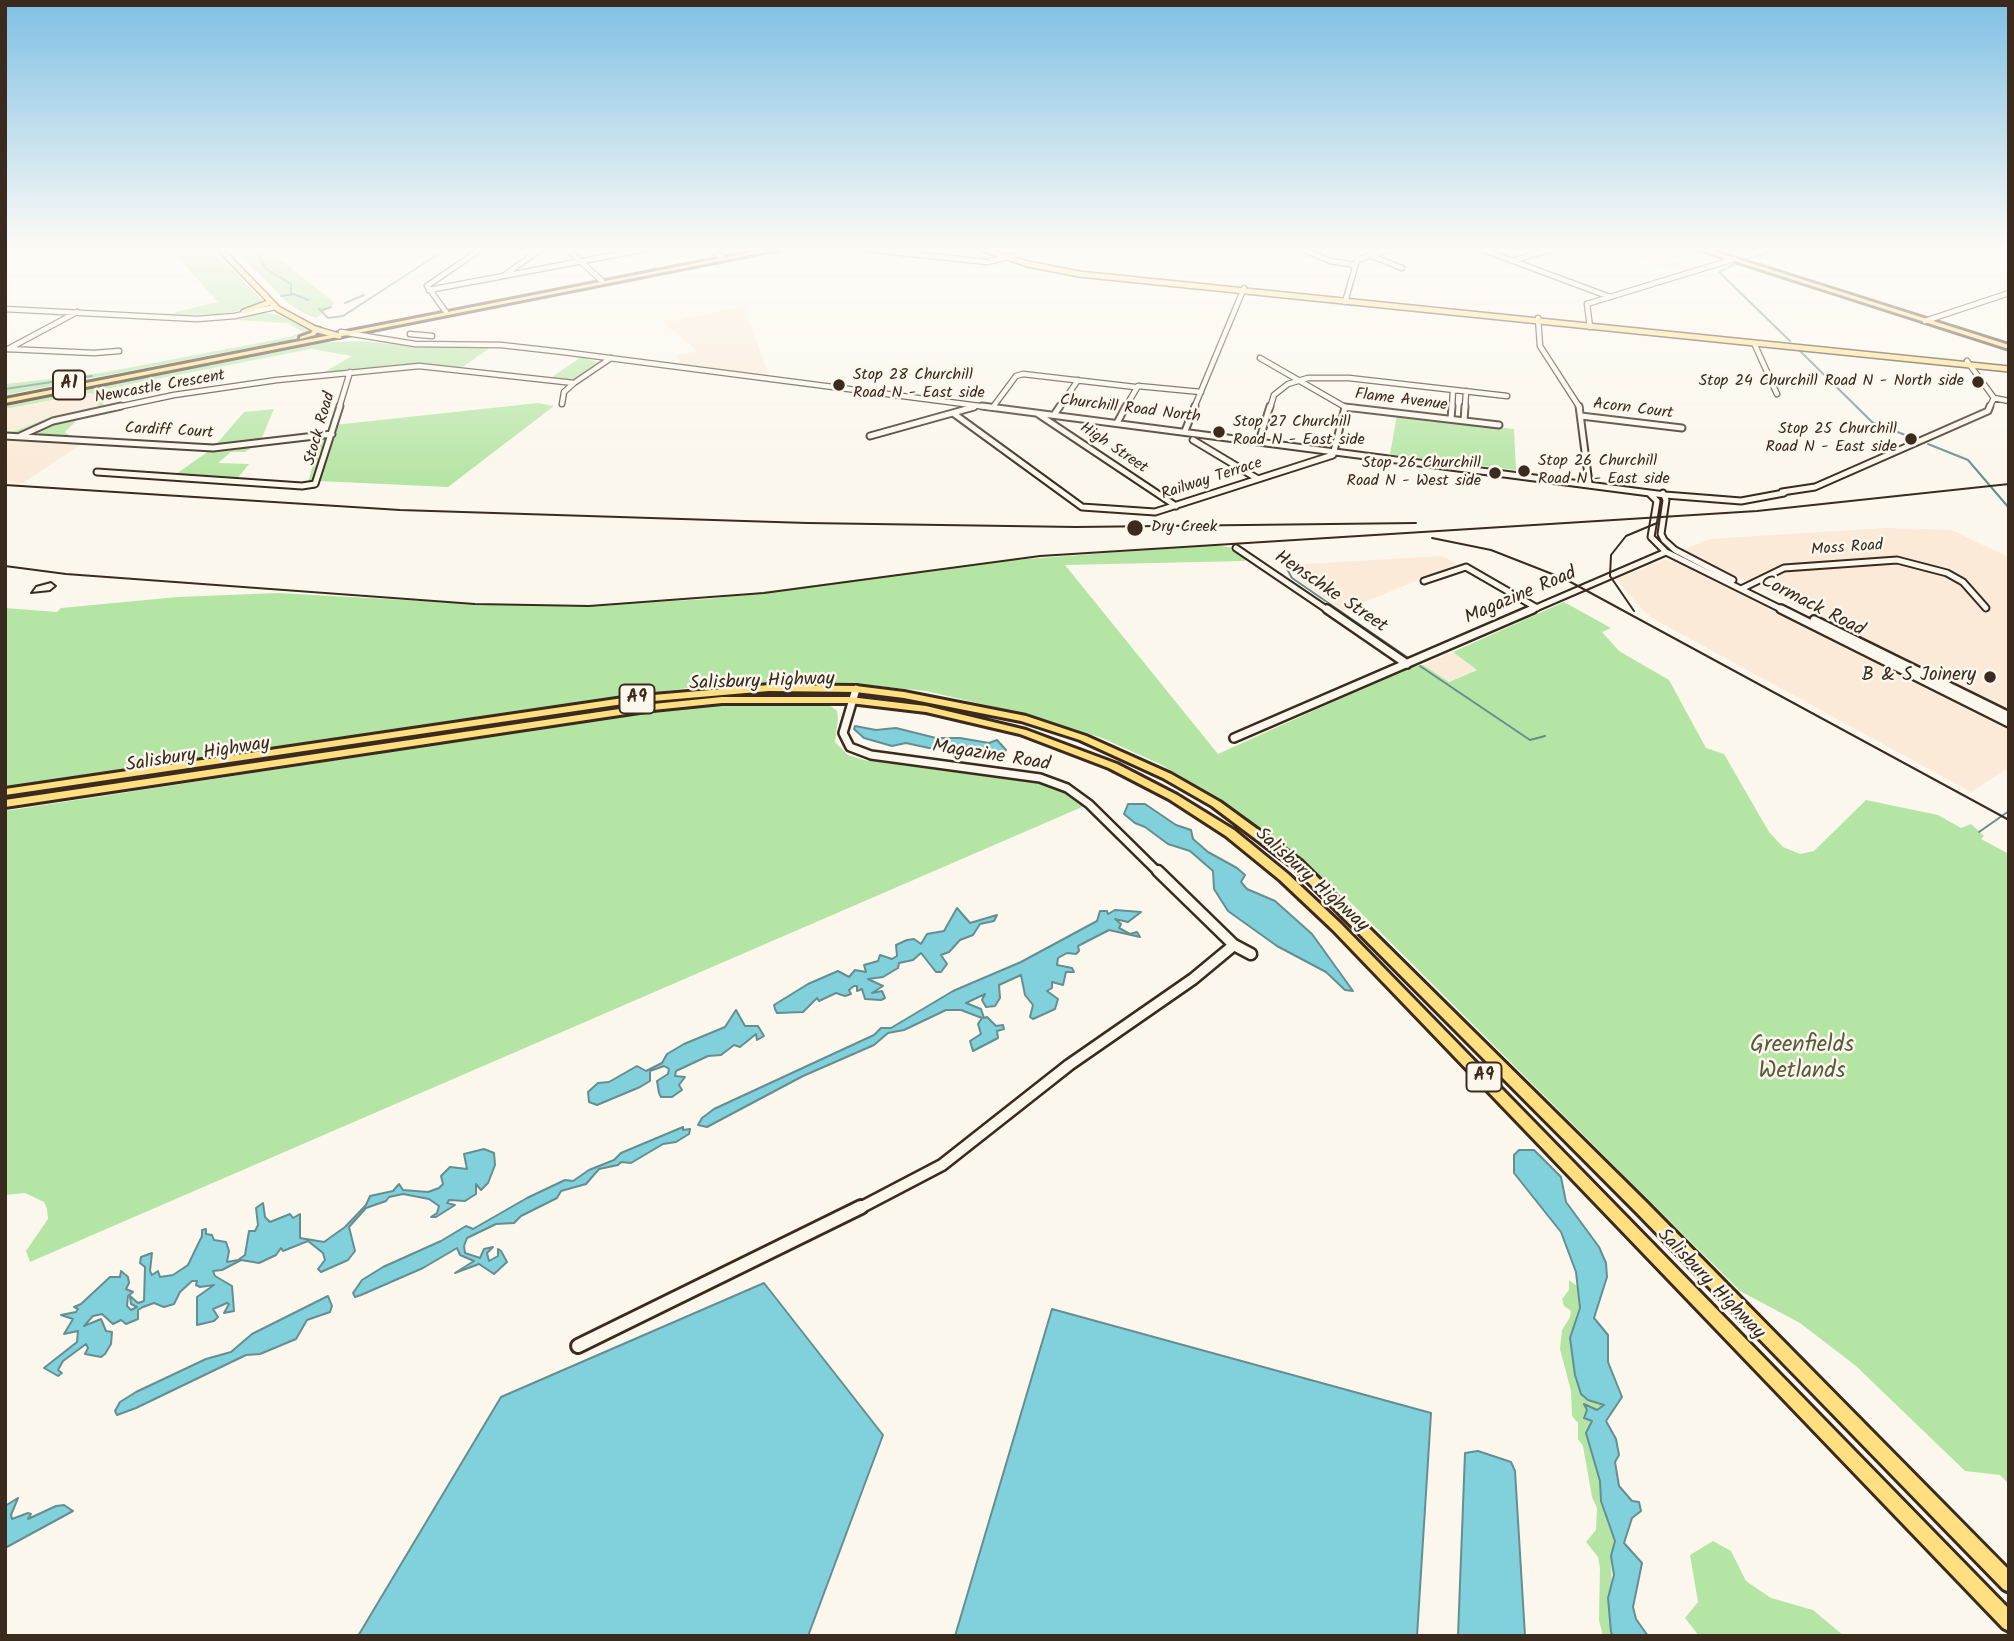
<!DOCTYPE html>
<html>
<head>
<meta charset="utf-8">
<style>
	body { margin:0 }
	#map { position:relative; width:2014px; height:1641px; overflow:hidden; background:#fbf7ec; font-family:Kalam,sans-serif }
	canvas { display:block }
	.frame { position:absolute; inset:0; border:7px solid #3b2a1e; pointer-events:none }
</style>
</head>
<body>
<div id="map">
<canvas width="2014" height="1641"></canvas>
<div class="frame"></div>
</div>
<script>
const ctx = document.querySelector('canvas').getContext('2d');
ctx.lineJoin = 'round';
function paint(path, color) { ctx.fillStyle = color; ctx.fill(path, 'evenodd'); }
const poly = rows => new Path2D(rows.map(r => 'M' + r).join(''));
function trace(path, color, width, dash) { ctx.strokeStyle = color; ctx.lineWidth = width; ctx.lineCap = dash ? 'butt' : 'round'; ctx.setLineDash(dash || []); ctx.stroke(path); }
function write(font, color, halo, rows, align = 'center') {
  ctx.font = font + ' Kalam,sans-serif'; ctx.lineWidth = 5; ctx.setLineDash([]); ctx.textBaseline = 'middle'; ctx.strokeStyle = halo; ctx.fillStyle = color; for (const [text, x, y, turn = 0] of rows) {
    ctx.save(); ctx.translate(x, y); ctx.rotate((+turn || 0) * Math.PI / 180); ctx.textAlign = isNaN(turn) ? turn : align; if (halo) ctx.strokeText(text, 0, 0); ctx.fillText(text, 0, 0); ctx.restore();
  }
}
paint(poly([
	[1646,249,1697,250,1668,259,1695,268,1683,272,1630,254],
	[744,306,769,376,677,365,680,361,675,356,697,351,664,323],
	[89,393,94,394,100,409,50,417,15,431,5,431,5,409],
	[5,439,81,444,23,483,5,481],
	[1886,528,1951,530,2009,557,2009,711,1683,550,1710,539],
	[1442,556,1457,564,1343,611,1297,579,1289,565],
	[1664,560,1674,561,2009,730,2009,767,1971,792,1652,618,1636,603,1617,579],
	[1453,652,1478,669,1448,682,1423,665]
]), '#faead7');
paint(poly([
	[170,249,213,249,265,304,225,314,174,315,176,312,218,302],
	[234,249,267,249,335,303,316,318,300,311,288,303],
	[261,312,279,315,311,331,289,340,5,395,5,384,101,373,290,337,303,332,288,323,238,320],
	[361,341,421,347,491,347,460,369,419,366,319,375,352,356,311,349,100,390,105,410,100,411,94,394,89,393,5,409,5,403,314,343],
	[581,357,600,363,578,380,549,379],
	[538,403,554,406,448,487,319,481,307,486,315,458,325,457,326,452,314,454,319,440,309,441,312,436,332,434,334,425],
	[92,409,95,410,94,415,77,420,65,432,69,435,66,438,30,434,41,424,38,424,19,433,5,434,5,431,15,431,50,417],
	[274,409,260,442,245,452,231,452,218,463,249,464,236,480,172,477,213,448,244,412],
	[1397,415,1514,429,1516,470,1390,454],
	[1213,545,1236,548,1251,558,1244,561,1065,565,1218,754,1410,667,1423,665,1449,682,1477,670,1453,652,1564,602,1611,628,1602,632,1619,651,1669,680,1706,748,1724,754,1769,832,1783,847,1800,854,1814,851,1866,800,1938,815,1961,828,1971,824,1984,836,1981,839,2009,854,2009,1484,2000,1475,1965,1471,1856,1366,1800,1323,1740,1291,1336,888,1221,800,1160,764,1102,738,1033,716,926,691,851,683,775,682,710,685,627,696,5,787,5,608,57,612,61,608,178,597,278,593,475,604,582,606,708,599,999,561],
	[746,703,828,704,837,711,838,718,835,742,848,755,864,760,1051,785,1089,804,30,1262,26,1251,48,1219,47,1209,44,1202,25,1193,5,1195,5,811,657,711],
	[1569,1280,1577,1286,1581,1300,1570,1338,1575,1375,1582,1394,1588,1400,1605,1405,1597,1410,1584,1405,1587,1410,1584,1418,1592,1420,1586,1433,1600,1481,1601,1501,1615,1541,1611,1556,1613,1636,1603,1636,1599,1620,1600,1568,1598,1557,1586,1542,1596,1530,1597,1508,1592,1497,1583,1446,1578,1439,1578,1423,1572,1416,1571,1391,1560,1349,1562,1330,1570,1317,1571,1311,1564,1306,1562,1299,1569,1290],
	[1713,1541,1731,1551,1746,1581,1771,1598,1813,1610,1844,1636,1699,1636,1685,1618,1698,1602,1690,1555]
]), '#b5e5a4');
const water = poly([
	[855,726,876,730,896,728,936,738,960,738,989,743,997,740,1006,750,1002,756,987,755,967,747,929,748,906,743,892,746,864,738,854,729,855,726],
	[1128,804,1145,804,1176,825,1191,830,1193,839,1208,852,1237,868,1245,875,1241,882,1247,889,1275,901,1312,934,1353,991,1345,990,1326,972,1277,946,1228,911,1214,889,1213,871,1190,851,1168,844,1145,827,1135,823,1124,814,1128,804],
	[957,908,970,923,997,915,994,921,980,924,973,935,960,940,949,952,941,955,947,964,941,972,936,972,921,953,913,960,899,963,898,968,883,977,868,979,883,986,872,993,882,991,885,998,881,1000,865,999,862,989,857,991,857,986,854,986,849,990,851,994,845,996,836,993,819,1001,817,998,803,1012,777,1013,775,1009,774,1005,808,984,838,971,849,977,855,970,866,972,864,965,878,961,880,955,892,959,897,956,896,945,907,940,914,939,921,944,927,934,944,931,957,908],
	[1115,910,1141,912,1128,922,1115,919,1121,924,1119,928,1130,934,1137,932,1140,937,1109,930,1078,946,1079,951,1076,954,1067,953,1058,958,1057,965,1072,968,1074,972,1066,972,1063,985,1052,982,1052,988,1047,991,1058,999,1055,1009,1033,1019,1030,1017,1033,1005,1025,995,1021,975,999,985,1000,998,995,1006,986,1007,982,1000,985,994,966,1003,981,1009,984,1018,987,1017,996,1026,1003,1025,1004,1029,997,1031,998,1038,973,1051,970,1041,981,1034,978,1024,982,1018,961,1010,946,1010,904,1030,888,1033,874,1045,803,1076,707,1127,698,1125,702,1118,714,1109,874,1035,881,1028,891,1028,953,991,1021,962,1097,921,1100,911,1107,911,1108,914,1115,910],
	[736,1010,745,1026,758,1026,764,1036,757,1040,756,1034,740,1047,734,1045,721,1055,708,1056,676,1071,675,1076,685,1077,679,1085,682,1090,672,1097,661,1097,659,1093,657,1081,668,1074,669,1069,664,1066,650,1071,650,1081,640,1087,597,1105,589,1102,588,1092,598,1083,609,1082,637,1066,646,1071,662,1063,667,1054,684,1044,725,1027,736,1010],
	[683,1127,683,1130,690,1129,689,1134,676,1142,663,1144,631,1163,621,1162,618,1165,599,1169,586,1184,561,1191,557,1198,521,1216,514,1223,496,1224,467,1238,464,1246,465,1253,480,1258,484,1249,493,1247,487,1253,489,1261,498,1256,498,1249,501,1251,507,1262,494,1274,479,1264,455,1273,474,1261,460,1255,457,1248,423,1268,361,1295,355,1297,353,1293,362,1280,383,1267,441,1241,466,1226,473,1229,527,1198,565,1180,573,1181,589,1170,614,1160,621,1153,683,1127],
	[484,1149,494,1153,495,1165,488,1183,481,1190,476,1184,476,1194,465,1201,449,1200,447,1203,455,1205,436,1217,431,1217,437,1213,439,1206,429,1199,403,1194,389,1197,386,1201,366,1208,349,1227,355,1251,348,1260,321,1272,318,1269,325,1260,323,1253,308,1241,283,1251,281,1248,276,1255,259,1263,241,1260,222,1270,213,1271,215,1276,232,1286,234,1311,224,1313,229,1304,227,1303,213,1309,218,1317,214,1321,197,1325,197,1297,214,1285,200,1287,196,1285,197,1281,192,1281,180,1292,174,1304,164,1307,154,1303,143,1307,138,1310,138,1319,126,1324,121,1320,113,1324,102,1314,93,1316,84,1326,101,1319,106,1331,112,1332,111,1344,105,1354,101,1357,85,1354,88,1348,86,1344,63,1361,58,1370,62,1373,58,1376,44,1368,77,1342,78,1331,64,1334,73,1319,61,1315,76,1312,78,1309,74,1307,81,1304,110,1277,120,1277,121,1271,128,1277,129,1283,126,1289,133,1292,128,1296,127,1306,131,1310,137,1307,131,1304,130,1296,138,1303,144,1301,145,1267,140,1263,141,1257,152,1253,150,1271,152,1275,158,1271,160,1277,173,1275,188,1265,202,1236,202,1230,206,1229,206,1234,212,1235,214,1240,226,1242,229,1251,227,1262,238,1260,245,1255,249,1231,255,1231,258,1225,256,1208,263,1203,265,1217,270,1222,290,1214,293,1218,300,1214,300,1238,324,1242,345,1227,366,1205,370,1196,393,1191,399,1184,403,1190,428,1192,439,1188,443,1184,441,1176,450,1167,467,1169,464,1154,484,1149],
	[1519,1150,1534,1150,1561,1177,1566,1202,1599,1247,1606,1263,1607,1277,1594,1318,1608,1335,1608,1362,1622,1397,1606,1421,1616,1439,1619,1455,1615,1462,1619,1486,1632,1501,1639,1502,1641,1511,1632,1518,1624,1543,1642,1563,1633,1607,1636,1619,1648,1636,1613,1636,1611,1632,1608,1598,1614,1575,1611,1556,1615,1541,1601,1501,1600,1481,1586,1433,1592,1421,1584,1418,1587,1410,1584,1404,1597,1410,1604,1405,1588,1400,1581,1394,1575,1375,1570,1338,1580,1308,1576,1272,1561,1232,1514,1173,1514,1155,1519,1150],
	[764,1283,883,1435,808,1636,358,1636,501,1397,764,1283],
	[328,1296,332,1306,330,1312,307,1320,296,1339,260,1354,246,1355,136,1408,117,1415,115,1411,120,1402,136,1392,206,1359,231,1352,252,1334,328,1296],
	[1052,1309,1431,1413,1417,1636,955,1636,1052,1309],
	[1478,1451,1511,1462,1515,1471,1525,1636,1458,1636,1465,1453,1478,1451],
	[18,1498,11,1515,12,1519,28,1513,31,1514,28,1519,56,1506,64,1505,73,1511,5,1548,5,1506,18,1498]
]);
paint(water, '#81d1dd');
trace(water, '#658e91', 2);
trace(poly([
	[248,249,258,255,266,269,291,284,291,294],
	[1744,260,1781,249],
	[1737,263,1719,272,1790,341],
	[281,296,294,294,308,300],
	[345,303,364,295],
	[319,309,328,318,343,316,443,251],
	[322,310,331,307],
	[1799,350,1872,422,1913,438],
	[5,389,92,376],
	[1928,444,1968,460,2009,508],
	[1278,553,1292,578,1407,657],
	[1420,666,1530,740,1545,736],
	[1979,832,2009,811]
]), '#658e91', 2);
const minorFar4 = poly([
	[567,249,602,281],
	[711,249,722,258],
	[864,249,987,262,1012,256],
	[1302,249,1330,261,1355,265],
	[1481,249,1610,297],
	[1369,255,1402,268],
	[1512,261,1552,249],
	[506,274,541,249],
	[429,290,646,249],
	[1345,302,1357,260,1391,249],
	[5,309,197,319,235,316,275,307],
	[446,312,427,286,481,249],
	[1538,318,1540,346,1580,408],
	[1925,321,2009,293],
	[1590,327,1587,304,1734,259],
	[341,332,415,344,501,345,563,352,995,408],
	[410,334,432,336],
	[1754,343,1777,394],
	[8,349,94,353,119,351],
	[8,349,77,312],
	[1260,358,1345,407],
	[1967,361,1994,398,1989,408],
	[1994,398,2009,401],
	[562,404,564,392,574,383],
	[993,407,1016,376,1023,374,1135,387],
	[113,408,174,395,277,380,419,366,574,383,611,358],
	[339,408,350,372],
	[970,408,974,407],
	[1059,408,1078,380],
	[1125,408,1138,386,1201,392],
	[1194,408,1244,288],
	[1270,408,1274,395,1288,384,1308,378,1349,378,1507,396],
	[1345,408,1354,408],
	[1452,408,1453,390],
	[1465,408,1466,391]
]);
const minorFar3 = poly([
	[982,406,1665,495,1741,501,1784,493],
	[1579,406,1589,483],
	[953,413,1082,507,1155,512,1333,455,1345,407,1499,425],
	[1038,414,1176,506],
	[1054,415,1060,406],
	[1581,416,1682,428],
	[1451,419,1452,406],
	[1464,421,1465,406],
	[1117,423,1126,406],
	[1185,431,1195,406],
	[5,436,213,448,332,434],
	[20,436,53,421,121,406],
	[870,436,974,407],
	[1193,440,1258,479],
	[1259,441,1270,406],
	[97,472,302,486,315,484,340,406],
	[1782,492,1815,487,1988,411,1990,406],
	[1663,493,1666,500,1661,534,1664,540,1675,550,1733,580],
	[1650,494,1657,501,1651,537,1666,552,1785,611],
	[1236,548,1329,611],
	[1424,581,1466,567,1537,608],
	[1741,589,1784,568,1897,560,1947,573,1963,582,1986,608],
	[1529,611,1666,552]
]);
const minorFar2 = poly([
	[1327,609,1407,664],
	[1781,609,2009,723],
	[1814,620,2009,716],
	[856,689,843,733,850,747,871,755,1040,778,1067,788,1089,804,1159,873],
	[1234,738,1533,609]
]);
const minorFar1 = poly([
	[1158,871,1234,945,1251,954],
	[858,1209,942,1165,1069,1065,1193,979,1234,945]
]);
const minor = poly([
	[578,1346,861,1207]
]);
const major = poly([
	[220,249,278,309,315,329,339,336],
	[983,249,1028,264,1079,274,2009,369],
	[244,312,271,302]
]);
const highway = poly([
	[768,249,780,249,5,403,5,399,768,249],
	[1697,249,1706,249,2009,345,2009,349,1697,249],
	[315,328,320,329,315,335,300,339,300,337,311,333,315,328],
	[769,685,856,686,904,692,1026,716,1086,736,1171,774,1220,802,1301,861,1647,1203,2009,1570,2009,1592,2003,1589,1637,1213,1293,867,1212,806,1163,778,1080,740,1021,721,904,698,856,692,769,691,630,703,5,795,5,789,630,697,769,685],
	[722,697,850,697,926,706,1026,730,1117,764,1177,795,1234,830,1288,874,1341,924,2009,1609,2009,1631,2003,1628,1333,930,1280,880,1226,836,1169,799,1109,768,1020,734,926,712,850,703,722,703,653,710,5,807,5,800,653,704,722,697]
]);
trace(minorFar4, '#3b2a1e', 7);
trace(minorFar3, '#3b2a1e', 9);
trace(minorFar2, '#3b2a1e', 12);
trace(minorFar1, '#3b2a1e', 15);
trace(minor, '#3b2a1e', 18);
trace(major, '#3b2a1e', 8);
trace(highway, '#3b2a1e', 6);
trace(minorFar4, '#fbf7ec', 4.5);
trace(minorFar3, '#fbf7ec', 5);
trace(minorFar2, '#fbf7ec', 7);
trace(minorFar1, '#fbf7ec', 10);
trace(minor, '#fbf7ec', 12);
trace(major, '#ffdf80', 5);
paint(highway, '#ffdf80');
trace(poly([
	[51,582,56,586,50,591,31,593,36,586,51,582]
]), '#3b2a1e', 2);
trace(poly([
	[5,485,400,510,807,523,1076,527,1416,523],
	[1432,538,1491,550,1565,579,2009,820],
	[5,566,66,574,475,604,589,606,764,593,1040,556,1757,511,2009,484],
	[1634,611,1610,576,1611,555,1626,536,1657,523]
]), '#3b2a1e', 2);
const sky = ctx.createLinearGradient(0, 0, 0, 479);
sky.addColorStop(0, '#7fc0e4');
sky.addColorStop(0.52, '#fdfbf6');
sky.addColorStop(1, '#fdfbf600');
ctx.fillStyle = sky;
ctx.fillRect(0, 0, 2014, 479);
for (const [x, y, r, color] of [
	[1978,382,7,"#3b2a1e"],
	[839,385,7,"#3b2a1e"],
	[1219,432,7,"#3b2a1e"],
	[1911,439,7,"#3b2a1e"],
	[1524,471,7,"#3b2a1e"],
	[1495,473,7,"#3b2a1e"],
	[1135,528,9,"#3b2a1e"],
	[1990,677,7,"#3b2a1e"]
]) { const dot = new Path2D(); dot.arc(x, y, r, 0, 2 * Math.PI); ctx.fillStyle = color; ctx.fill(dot); trace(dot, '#fbf7ec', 2.5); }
write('16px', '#3b2a1e', '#fbf7ec', [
	["Stop 28 Churchill",853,376],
	["Road N - East side",853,394],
	["Stop 24 Churchill Road N - North side",1964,382,"right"],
	["Stop 27 Churchill",1233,423],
	["Road N - East side",1233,441],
	["Stop 25 Churchill",1897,430,"right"],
	["Road N - East side",1897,448,"right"],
	["Stop 26 Churchill",1538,462],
	["Road N - East side",1538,480],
	["Stop 26 Churchill",1481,464,"right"],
	["Road N - West side",1481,482,"right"],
	["Dry Creek",1151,528]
], 'left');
write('16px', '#3b2a1e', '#fbf7ec', [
	["Newcastle Crescent",160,388,-10],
	["Flame Avenue",1401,401,7],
	["Churchill Road North",1130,410,7],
	["Acorn Court",1633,410,7],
	["Stock Road",321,429,-74],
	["Cardiff Court",169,432,3],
	["High Street",1113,449,34],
	["Railway Terrace",1212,480,-18],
	["Moss Road",1847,549,-4]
]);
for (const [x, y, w] of [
	[69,385,32],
	[637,699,35],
	[1484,1077,35]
]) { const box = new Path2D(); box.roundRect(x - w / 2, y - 14.5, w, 29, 5); ctx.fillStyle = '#fbf7ec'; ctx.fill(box); trace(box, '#3b2a1e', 2); }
write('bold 18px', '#3b2a1e', null, [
	["A1",69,385],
	["A9",637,699],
	["A9",1484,1077]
]);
write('19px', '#3b2a1e', '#fbf7ec', [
	["Henschke Street",1330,593,34],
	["Magazine Road",1521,597,-23],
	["Cormack Road",1812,607,27],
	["Salisbury Highway",762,683,-2],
	["Salisbury Highway",198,756,-9],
	["Magazine Road",991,757,9],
	["Salisbury Highway",1311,881,42],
	["Salisbury Highway",1710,1285,46]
]);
write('19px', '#3b2a1e', '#fbf7ec', [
	["B & S Joinery",1976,677]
], 'right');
write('23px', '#5a5940', '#fbf7ec', [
	["Greenfields",1802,1047],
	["Wetlands",1802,1073]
]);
</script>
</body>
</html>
